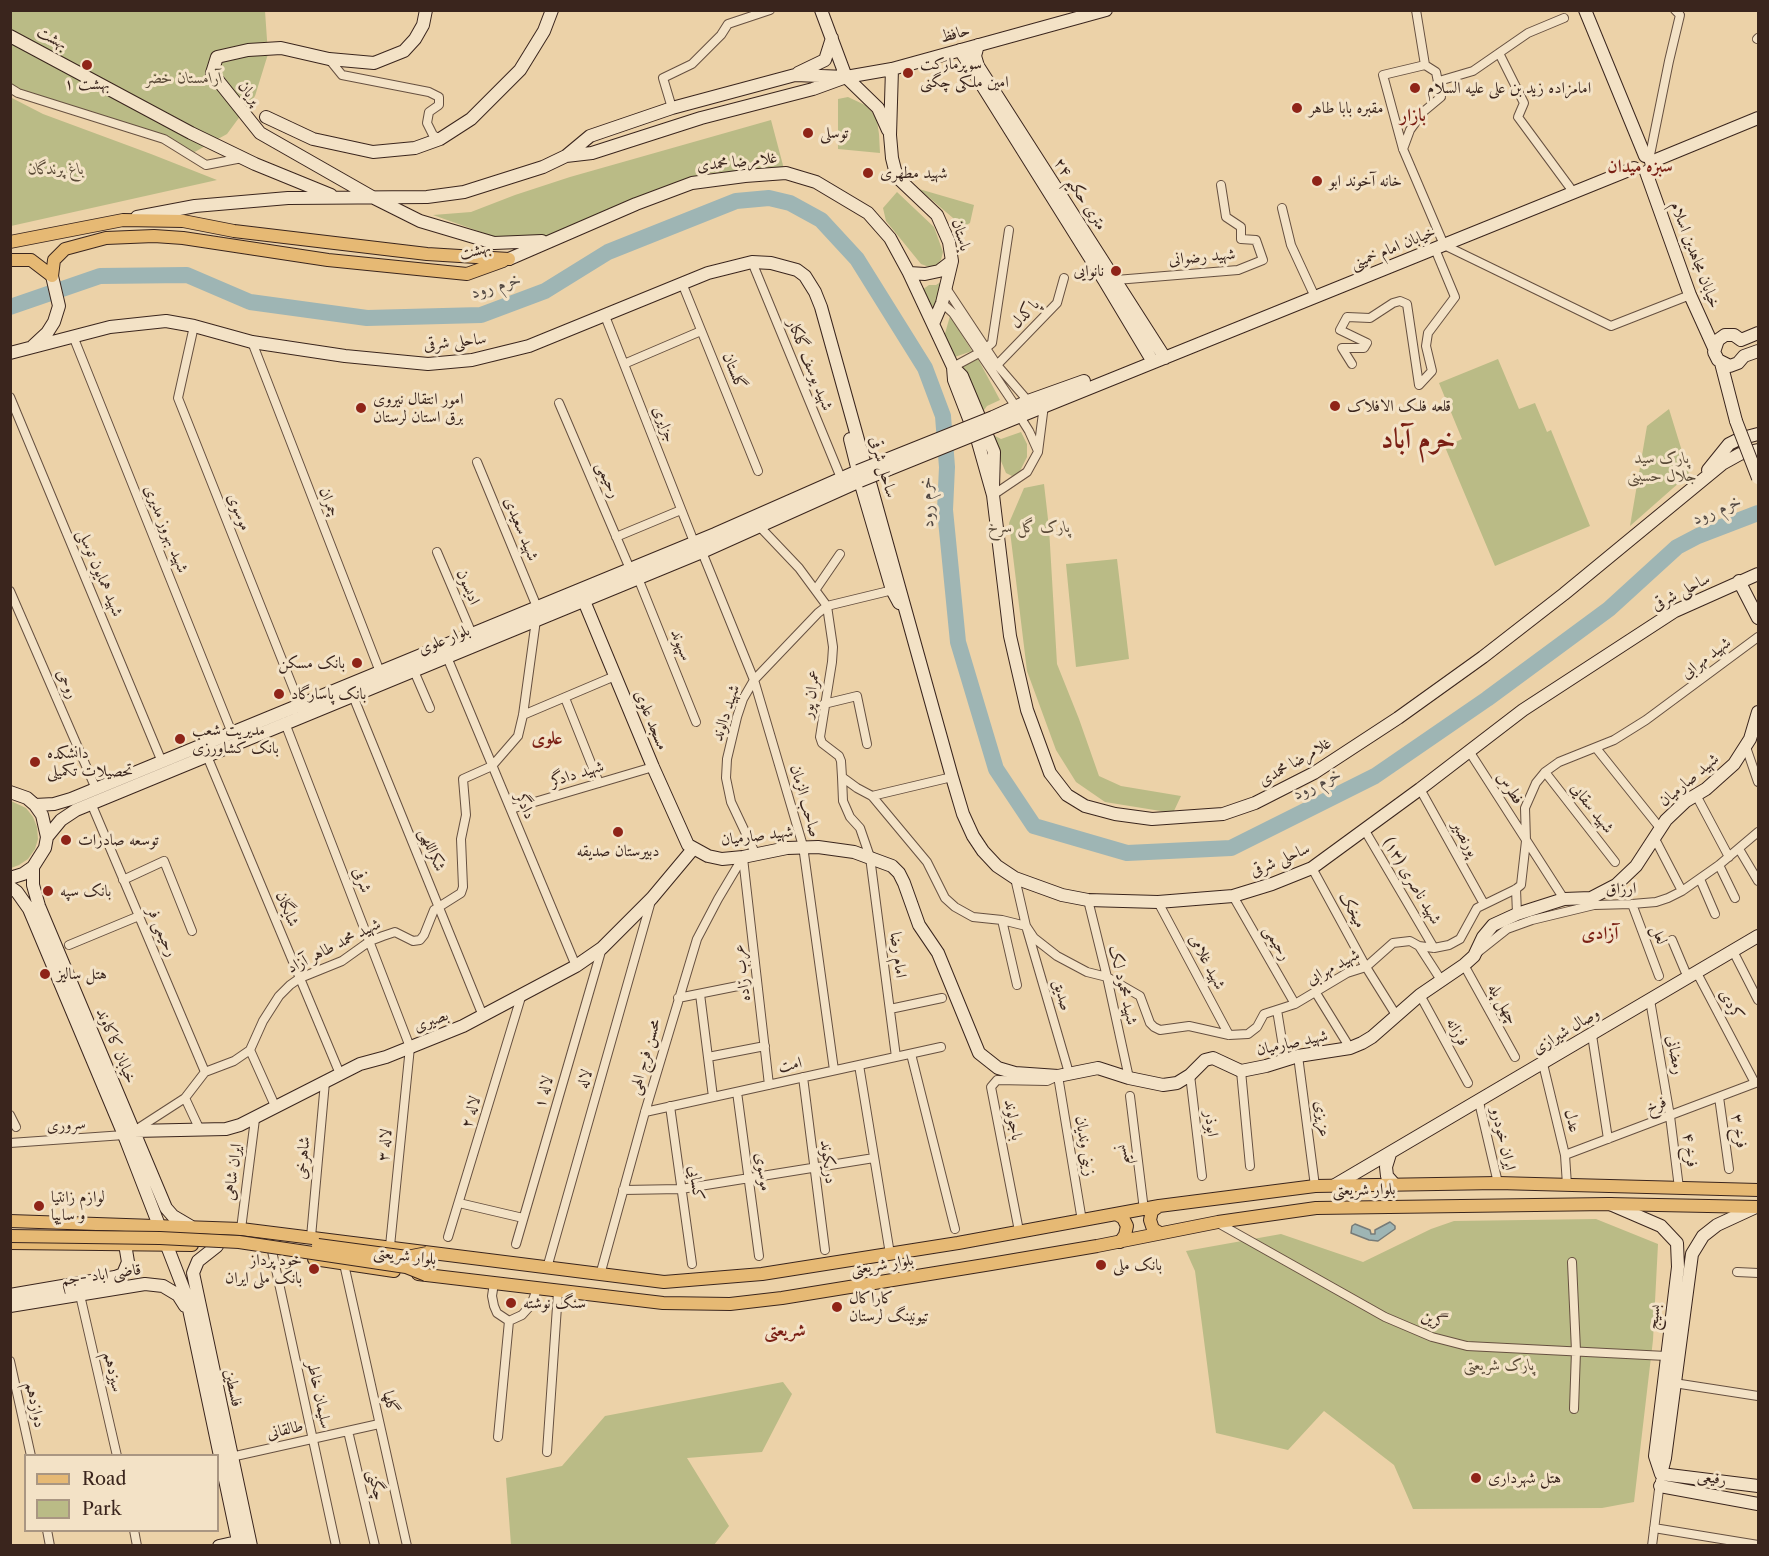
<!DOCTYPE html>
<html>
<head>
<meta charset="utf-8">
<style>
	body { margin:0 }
	#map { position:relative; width:1769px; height:1556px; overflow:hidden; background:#ecd2a8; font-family:"Libre Caslon Text",serif }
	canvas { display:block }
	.frame { position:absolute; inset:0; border:12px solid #3a251d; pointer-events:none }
	.legend { position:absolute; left:24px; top:1454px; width:195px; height:78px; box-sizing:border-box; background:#f3e2c6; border:2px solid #a99682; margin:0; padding:8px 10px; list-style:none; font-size:18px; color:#3a251d }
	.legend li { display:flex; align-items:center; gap:12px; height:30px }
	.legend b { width:30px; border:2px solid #a99682 }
</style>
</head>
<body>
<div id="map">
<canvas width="1769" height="1556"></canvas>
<div class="frame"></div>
<ul class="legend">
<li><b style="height:8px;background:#e6b974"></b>Road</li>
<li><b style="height:16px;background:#babb86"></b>Park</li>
</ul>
</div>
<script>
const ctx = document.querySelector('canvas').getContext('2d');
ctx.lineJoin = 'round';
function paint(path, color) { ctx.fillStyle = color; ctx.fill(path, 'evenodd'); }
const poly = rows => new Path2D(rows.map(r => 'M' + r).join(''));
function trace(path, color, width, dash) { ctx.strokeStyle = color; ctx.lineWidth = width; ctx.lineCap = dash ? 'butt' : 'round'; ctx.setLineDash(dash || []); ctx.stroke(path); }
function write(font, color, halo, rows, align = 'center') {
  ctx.font = font + ' "Libre Caslon Text",Amiri,serif'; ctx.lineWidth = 6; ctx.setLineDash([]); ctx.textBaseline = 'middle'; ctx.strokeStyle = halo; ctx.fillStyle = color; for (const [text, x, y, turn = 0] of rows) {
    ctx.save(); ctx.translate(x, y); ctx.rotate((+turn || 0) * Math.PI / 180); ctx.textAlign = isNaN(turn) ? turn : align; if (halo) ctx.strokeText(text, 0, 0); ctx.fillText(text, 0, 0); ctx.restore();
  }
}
paint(poly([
	[10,11,265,11,268,54,255,96,227,134,191,154,11,85],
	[10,97,43,114,151,154,217,180,11,226],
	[848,97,865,105,872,112,877,121,879,134,880,153,838,149,838,99],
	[771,120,784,169,710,173,671,184,546,237,492,236,433,215,471,212,515,195,570,177],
	[919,189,974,205,970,223,955,231,953,218],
	[897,192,934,227,943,252,941,260,936,265,929,267,921,264,886,221,883,208],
	[944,280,936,308,928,303,922,290,929,285,936,285],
	[950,316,972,351,952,358,944,337],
	[978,359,1000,400,987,406,981,414,961,367],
	[1498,359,1519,409,1535,403,1547,432,1551,430,1590,526,1495,566,1445,447,1462,439,1439,383],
	[1669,409,1689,474,1630,526,1647,426],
	[1021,432,1027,444,1027,457,1019,473,1012,476,1006,473,991,437,993,435,1001,439],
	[1044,484,1049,528,1057,664,1079,719,1099,776,1121,786,1181,796,1173,813,1105,802,1076,782,1056,750,1027,671,1009,523,1024,488],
	[1117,559,1129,659,1076,667,1066,564],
	[11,801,26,808,33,817,37,827,38,839,35,849,28,859,19,865,11,868],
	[1596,1219,1658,1244,1653,1340,1634,1502,1602,1508,1413,1509,1394,1465,1324,1411,1288,1450,1216,1433,1195,1271,1186,1251,1281,1234,1363,1262,1431,1229,1454,1221],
	[783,1382,792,1394,762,1452,687,1458,729,1526,714,1545,511,1545,506,1478,562,1466,605,1416]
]), '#babb86');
const water = poly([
	[1390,1222,1395,1226,1395,1229,1378,1241,1369,1240,1351,1233,1352,1226,1355,1224,1370,1230,1371,1234,1375,1234,1375,1230,1390,1222]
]);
paint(water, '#9eb5b4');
trace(water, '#767b78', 1.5);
trace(poly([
	[10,307,100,276,187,275,250,302,367,318,481,315,545,291,608,252,736,201,769,198,790,203,821,220,857,259,925,368,943,416,947,467,945,510,958,642,996,769,1034,826,1127,853,1231,848,1375,776,1487,699,1609,609,1677,547,1698,536,1758,513]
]), '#9eb5b4', 16);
const street = poly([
	[1416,10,1425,65,1383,75,1403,149,1444,245,1611,326,1690,295],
	[1757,39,1758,38],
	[1499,53,1524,103,1518,117,1574,193],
	[329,59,342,75,429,92,439,97,439,105,429,112,427,123,433,135,440,139],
	[1439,81,1473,71,1528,33,1564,18],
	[10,88,18,93,164,139,206,165,242,158],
	[672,108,663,78,692,64,721,35,728,24,770,10],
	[1403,149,1410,130,1423,112,1441,97,1436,72,1425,65],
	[1649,160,1669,61,1680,15,1675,10],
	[1282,208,1291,245,1315,297],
	[752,262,841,478],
	[1116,280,1238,270,1263,260,1256,240,1241,239,1241,227,1226,217,1221,185],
	[682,283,758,471],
	[946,288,997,365,1028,401],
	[942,303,953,313,1016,407],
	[605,316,694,542],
	[194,326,178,398,300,705],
	[73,336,232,733],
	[252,342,380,672],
	[985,349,992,343,1009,230],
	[624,364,701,331],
	[1352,364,1342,348,1364,348,1367,343,1340,330,1347,317,1370,318,1393,303,1400,301,1407,304,1419,385,1432,371,1426,346,1428,333,1455,297,1435,249],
	[997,365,1057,303,1064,278],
	[953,367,979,353],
	[10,397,162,762],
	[559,403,630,569],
	[1019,415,1029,431,1038,451],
	[477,462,537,607],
	[993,495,1027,472,1038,452,1044,405],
	[760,527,799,568,827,606,833,647,832,662,820,737,822,743,839,756,841,761,842,777,857,788,872,796,927,862,945,898,955,907,973,917,1002,920,1026,926],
	[616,537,681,510],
	[437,552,472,634],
	[702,552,754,680,803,846,834,1070],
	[638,578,696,722],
	[816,589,840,554],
	[10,591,96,789],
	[447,657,576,966],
	[414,671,430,708],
	[353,696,483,1016],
	[565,698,599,783],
	[824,704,857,696,867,744],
	[523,715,615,676],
	[285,723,410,1047,390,1246],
	[1746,747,1758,782],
	[1596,748,1660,828],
	[1469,751,1564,899],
	[207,756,340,1074],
	[1545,772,1615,862],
	[842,777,843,801,850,817,860,828,870,857,896,1057],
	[1420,789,1484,904],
	[1696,795,1729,857],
	[872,796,952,777],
	[91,803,205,1072],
	[511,809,653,767],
	[1364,829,1434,948],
	[1654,837,1682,891],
	[1739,849,1758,881],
	[756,855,731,802,726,778,727,759,737,717,743,699,754,680,818,613,827,606,897,589],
	[743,858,769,1085],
	[1719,865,1735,898],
	[1312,868,1366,967,1396,1015],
	[1015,878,1026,926,1069,1073],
	[1700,879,1715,914],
	[123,880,164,861,192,931],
	[1516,889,1517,914],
	[1233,896,1295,1004],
	[1088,900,1107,977,1129,1078],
	[1158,902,1229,1035],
	[1632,904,1659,976],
	[1002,920,1017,985],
	[1026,926,1034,938,1057,956,1087,972,1107,977,1140,996,1150,1023,1154,1027,1160,1030,1189,1026,1229,1035,1248,1034,1257,1027,1264,1014,1295,1004,1347,973,1366,967,1393,943,1410,941,1419,946,1434,948,1449,945,1460,939,1477,908,1516,889,1521,885,1526,841,1525,808,1536,783,1545,772,1559,762,1614,740,1646,720,1758,637],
	[1672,940,1688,978],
	[69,945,139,916],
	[1419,946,1441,980],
	[1733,951,1758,1000],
	[1478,952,1507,929,1532,920,1594,905,1632,904,1656,902,1668,898,1682,891,1719,865,1758,832],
	[1464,965,1515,1057],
	[1697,973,1755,1083],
	[1316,993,1350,1048],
	[700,994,713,1097],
	[1420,995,1468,1083],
	[678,998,738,986],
	[1650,1000,1670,1116,1679,1188],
	[890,1009,942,998],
	[1277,1010,1285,1059],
	[1592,1035,1608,1139],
	[250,1050,276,1108],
	[911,1054,955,1229],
	[1298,1056,1315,1186],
	[708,1057,765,1046],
	[1543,1064,1565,1155,1567,1185],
	[859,1065,890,1254],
	[1241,1071,1250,1166],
	[1190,1075,1202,1176],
	[803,1077,825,1250],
	[737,1092,759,1256],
	[1130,1096,1144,1210],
	[1719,1097,1729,1169],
	[185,1098,199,1128],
	[1479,1102,1498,1183],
	[670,1106,692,1264],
	[645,1112,941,1047],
	[10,1115,16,1127],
	[134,1131,185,1098,205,1072,234,1061,250,1050,263,1021,279,996,290,985,300,978,342,961,370,941,383,936,395,932,413,941,420,940,424,935,434,910,461,893,463,887,461,839,466,815,463,779,492,766,518,736,523,715,536,620],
	[10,1143,124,1135],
	[1565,1155,1758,1082],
	[623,1190,681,1189,874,1158],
	[459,1203,523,1218],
	[1218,1223,1385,1317,1432,1337,1467,1346,1666,1356],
	[241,1229,255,1119],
	[1019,1231,991,1087,997,1080,1047,1081,1058,1076,1082,1221],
	[311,1237,325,1082],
	[448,1237,521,997],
	[516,1244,602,948],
	[272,1251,336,1546],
	[1572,1262,1576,1351,1574,1409],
	[344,1264,407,1546],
	[547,1268,651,901],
	[1737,1272,1758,1273],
	[600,1275,645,1112,697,939,718,899,743,857],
	[494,1283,492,1296,494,1306,497,1313,509,1321],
	[80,1295,117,1456],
	[509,1321,522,1315,531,1305,537,1289],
	[10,1361,31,1456],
	[1674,1383,1758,1396],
	[348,1431,375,1546],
	[498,1437,509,1321],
	[547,1452,558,1292],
	[231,1457,379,1424],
	[1654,1528,1758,1545],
	[47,1530,50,1546],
	[134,1530,137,1546],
	[1652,1546,1660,1481]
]);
const secondary = poly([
	[426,10,423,25,415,39,404,51,374,63,329,59,281,48,248,50,217,57,212,73,260,133,374,198,420,221,494,243,542,241],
	[821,10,846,77,878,108,888,130],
	[1585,10,1645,156],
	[10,36,191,133,255,164,331,195],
	[978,45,975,56,978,66,1165,358],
	[960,50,1104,280,1153,362],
	[892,69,890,135,892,158,895,170,899,179,937,215,949,242,952,261,942,303,933,324],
	[798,73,825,60,832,38],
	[266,117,313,139,373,152,415,148,440,139,471,119,520,70,544,31,552,10],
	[566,156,592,153,701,118,813,89,846,77,892,69,1106,10],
	[1651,162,1758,118],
	[1646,172,1690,295,1714,348],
	[137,217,195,206,288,198,427,197,464,192,543,167,566,156,590,136,672,108,795,75,846,77],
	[509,259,636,204,692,183,745,176,786,173,816,182,868,213,890,238,909,273,953,367,954,380,978,442,993,495,1010,636,1027,710,1050,773,1067,795,1085,806,1115,814,1152,819,1223,814,1255,803,1314,773,1398,718,1483,657,1564,594,1722,464,1740,454,1758,450],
	[909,273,925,274,939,271,952,261],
	[1758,333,1741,340,1734,335,1725,335,1718,340,1714,352,1718,360,1730,366,1738,363,1744,356,1758,351],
	[33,346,47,333,54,322,59,306,52,276],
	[10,353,110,327,166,321,194,326,252,342,345,356,428,364,472,360,529,346,708,273,752,262,771,263,797,270,805,276,815,292,821,307,952,777,963,814,973,836,983,851,997,866,1015,878,1062,895,1088,900,1158,902,1233,896,1272,884,1312,868,1420,789,1523,710,1675,611,1758,574],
	[1721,363,1736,421],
	[953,367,962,376,994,452,993,488],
	[993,417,1028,401,1084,381],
	[996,426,1634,168],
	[1708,470,1729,444,1739,439,1758,434],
	[1739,581,1758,618],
	[584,601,653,767,688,845,708,856,722,859,743,857,787,848,818,847,854,852,892,866,899,873,904,883,919,925,938,953,979,1053,998,1068,1015,1073,1058,1076,1098,1068,1129,1078,1163,1085,1177,1083,1190,1075,1205,1060,1213,1058,1241,1071,1266,1066,1298,1056,1350,1048,1362,1043,1372,1037,1420,995,1464,965,1474,956,1483,937,1493,925,1517,914,1564,899,1591,898,1616,885,1636,866,1666,820,1686,801,1706,789,1734,764,1750,739,1758,712],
	[10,792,27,798,35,805,42,815,47,837,45,848,33,867,23,874,10,878],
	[35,805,54,804,71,799,715,534,858,471,850,439],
	[47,837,61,820,76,810,702,552,860,481,892,590,899,603],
	[33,867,33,885,39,906,166,1208,173,1216,190,1226],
	[10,887,17,892,29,909,124,1135,186,1295,239,1546],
	[134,1131,226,1129,240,1125,360,1064,386,1057,463,1026,576,966,602,948,652,898,693,849],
	[1390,1154,1386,1167,1387,1176,1395,1185],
	[1335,1185,1758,936],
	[1610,1204,1661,1226,1677,1243,1678,1267,1655,1456,1661,1474],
	[217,1246,198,1261,193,1273,251,1546],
	[10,1295,115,1277,123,1274,128,1262,125,1244],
	[10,1306,145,1284,163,1286,178,1295,185,1306],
	[1661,1474,1665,1458,1692,1254,1703,1236,1717,1225,1756,1207],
	[1661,1474,1758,1486],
	[1660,1486,1758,1504],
	[219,1546,246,1540]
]);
const primary = poly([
	[10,242,123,220,183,221,234,231,427,254,509,259],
	[10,260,31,260,52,276],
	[52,276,54,260,65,249,106,238,154,236,183,238,328,260,467,274,503,261],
	[1159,1206,1152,1211,1150,1220,1153,1229,1160,1233],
	[1116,1214,1123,1218,1127,1226,1125,1235,1120,1242],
	[10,1221,241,1229,664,1282,762,1274,958,1243,1159,1206,1315,1186,1498,1183,1758,1190],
	[10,1243,192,1245],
	[314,1259,394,1271],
	[418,1274,663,1303,730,1304,782,1298,991,1264,1097,1246,1218,1222,1316,1208,1608,1204,1758,1207]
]);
trace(street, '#665040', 10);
trace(secondary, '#3a251d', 14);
trace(primary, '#3a251d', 14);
trace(street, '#f3e2c6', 8);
trace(secondary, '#f3e2c6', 12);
trace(primary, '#e6b974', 12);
const secondaryBridge = poly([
	[1736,421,1758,478],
	[858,471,993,417],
	[860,481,996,426]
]);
const primaryBridge = poly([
	[10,1236,160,1238,239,1242,406,1267,426,1275],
	[318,1245,407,1257,427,1253]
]);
trace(secondaryBridge, '#3a251d', 14, []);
trace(primaryBridge, '#3a251d', 14, []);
trace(secondaryBridge, '#f3e2c6', 12);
trace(primaryBridge, '#e6b974', 12);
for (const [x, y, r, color] of [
	[87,65,6,"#8f2418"],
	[908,73,6,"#8f2418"],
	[1415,88,6,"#8f2418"],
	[1297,108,6,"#8f2418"],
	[808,133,6,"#8f2418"],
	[868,173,6,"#8f2418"],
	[1317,181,6,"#8f2418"],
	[1116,271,6,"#8f2418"],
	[1335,406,6,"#8f2418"],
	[361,408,6,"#8f2418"],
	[357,663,6,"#8f2418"],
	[279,694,6,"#8f2418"],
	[180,739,6,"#8f2418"],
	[35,762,6,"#8f2418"],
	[618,832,6,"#8f2418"],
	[66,840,6,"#8f2418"],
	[48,891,6,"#8f2418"],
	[45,974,6,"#8f2418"],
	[39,1206,6,"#8f2418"],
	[1101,1265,6,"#8f2418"],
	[314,1269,6,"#8f2418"],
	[511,1303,6,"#8f2418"],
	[837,1307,6,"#8f2418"],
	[1476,1478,6,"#8f2418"]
]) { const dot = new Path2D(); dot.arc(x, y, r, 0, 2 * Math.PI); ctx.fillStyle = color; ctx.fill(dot); trace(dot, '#f3e2c6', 2); }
write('16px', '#3a251d', '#f3e2c6', [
	["حافظ",955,34,-16],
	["بهشت",52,38,28],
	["پریان",249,93,51],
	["غلامرضا محمدی",737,162,-6],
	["۲۴ متری حکیم",1080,194,57],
	["باستان",961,235,74],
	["خیابان امام خمینی",1393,248,-22],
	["بهشت",475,251,-15],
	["خیابان مجاهدین اسلام",1695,255,69],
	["شهید رضوانی",1202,257,-5],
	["پاکدل",1025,314,-46],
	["ساحلی شرقی",455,342,-6],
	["شهید یوسف گلکار",810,365,68],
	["گلستان",734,371,68],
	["جزایری",664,424,69],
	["ساحل شرقی",883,467,74],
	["رحیمی",608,480,67],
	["چمران",329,502,69],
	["موسوی",239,512,68],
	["شهید بهروز مدیری",166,529,68],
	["شهید سعیدی",521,529,68],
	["شهید همایون توسلی",100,573,67],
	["ادیسون",468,587,67],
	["ساحلی شرقی",1681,592,-27],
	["بلوار علوی",444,640,-22],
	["سپهوند",681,645,68],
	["شهید مهرابی",1706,658,-37],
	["روحی",67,684,67],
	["عمران پور",811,694,-81],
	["شهید دالوند",726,713,-72],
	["مسجد علوی",651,720,67],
	["غلامرضا محمدی",1295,762,-30],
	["شهید دادگر",577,774,-17],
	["شهید صارمیان",1689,780,-40],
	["فطرس",1510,788,57],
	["صاحب الزمان",805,801,74],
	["دادگر",525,806,67],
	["شهید سقایی",1592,808,52],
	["شهید صارمیان",757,836,-7],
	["پورنصیر",1465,839,61],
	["شکراللهی",432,850,68],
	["ساحلی شرقی",1280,860,-23],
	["شرفی",362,880,69],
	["شهید ناصری (۱۳)",1412,881,59],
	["ارزاق",1621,889,-2],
	["شایگان",287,909,67],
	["میخک",1352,910,61],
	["رحیمی فر",162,932,67],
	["لعل",1659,935,70],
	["رحیمی",1277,943,60],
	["شهید محمد طاهر آزاد",334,946,-27],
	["امام رضا",898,955,83],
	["شهید غلامی",1207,962,62],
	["شهید مهرابی",1333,967,-28],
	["عرب زاده",742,973,-97],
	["شهید محمود لک",1123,985,77],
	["صدیق",1062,995,74],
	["چهل پله",1503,1004,61],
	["کردی",1731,1005,62],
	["بصیری",431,1021,-21],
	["وصال شیرازی",1566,1031,-31],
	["فرزانه",1457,1032,61],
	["شهید صارمیان",1292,1043,-12],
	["خیابان کاکاوند",116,1046,67],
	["رمضانی",1675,1055,80],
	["محسن فرج الهی",645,1057,-74],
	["امت",790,1065,-12],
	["لاله",585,1079,-74],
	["لاله ۱",544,1092,-74],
	["فرخ",1656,1105,-21],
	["لاله ۲",471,1112,-73],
	["عزیزی",1322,1119,83],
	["باجولوند",1013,1120,79],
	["عدل",1572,1121,77],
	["ابوذر",1211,1124,83],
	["سروری",66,1125,-4],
	["فرخ ۳",1739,1131,81],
	["ایران خودرو",1503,1139,77],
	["لاله ۳",385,1145,-84],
	["زینی وندیان",1085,1146,81],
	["فرخ ۴",1690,1150,83],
	["نسیم",1122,1155,-97],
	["شاهرخی",303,1158,-85],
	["دریکوند",828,1162,83],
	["ایران شاهی",233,1172,-83],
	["موسوی",763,1172,82],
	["کسایی",696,1183,82],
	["بلوار شریعتی",1364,1190,-1],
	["بلوار شریعتی",405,1256,7],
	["بلوار شریعتی",882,1265,-9],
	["قاضی اباد -جم",101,1275,-8],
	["بسیج",1654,1317,-82],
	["گرین",1434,1320,19],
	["سیزدهم",113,1372,77],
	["فلسطین",233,1388,78],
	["سلیمان خاطر",319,1395,78],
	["گلها",390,1402,77],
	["دوازدهم",35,1405,78],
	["طالقانی",285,1430,-13],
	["رفیعی",1712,1478,10],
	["چگنی",376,1485,77]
]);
write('16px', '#3a251d', '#f3e2c6', [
	["سوپرمارکت",920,64],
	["امین ملکی چگنی",920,82],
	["بهشت ۱",87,84,"center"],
	["امامزاده زید بن علی علیه السلام",1427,88],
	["مقبره بابا طاهر",1309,108],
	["توسلی",820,133],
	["شهید مطهری",880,173],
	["خانه آخوند ابو",1329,181],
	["نانوایی",1104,271,"right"],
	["امور انتقال نیروی",373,399],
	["برق استان لرستان",373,417],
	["قلعه فلک الافلاک",1347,406],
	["بانک مسکن",345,663,"right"],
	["بانک پاسارگاد",291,694],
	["مدیریت شعب",192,730],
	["بانک کشاورزی",192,748],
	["دانشکده",47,753],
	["تحصیلات تکمیلی",47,771],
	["توسعه صادرات",78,840],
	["دبیرستان صدیقه",618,851,"center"],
	["بانک سپه",60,891],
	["هتل سالیز",57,974],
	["لوازم زانتیا",51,1197],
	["و سایپا",51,1215],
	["خود پرداز",302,1260,"right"],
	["بانک ملی ایران",302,1278,"right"],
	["بانک ملی",1113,1265],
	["کاراکال",849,1298],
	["تیونینگ لرستان",849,1316],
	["سنگ نوشته",523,1303],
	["هتل شهرداری",1488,1478]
], 'left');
write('italic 16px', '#5a4a37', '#f3e2c6', [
	["آرامستان خضر",184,78],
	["باغ پرندگان",56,169],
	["پارک سید",1662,458],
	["جلال حسینی",1662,476],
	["پارک گل سرخ",1029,527],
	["پارک شریعتی",1499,1365]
]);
write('bold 18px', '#7a1f14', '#f3e2c6', [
	["بازار",1413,116],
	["سبزه میدان",1640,167],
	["علوی",547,739],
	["آزادی",1600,934],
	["شریعتی",785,1331]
]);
write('italic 18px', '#534943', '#f3e2c6', [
	["خرم رود",496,286,-17],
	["خرم رود",927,502,-93],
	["خرم رود",1717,510,-23],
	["خرم رود",1317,784,-26]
]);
write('bold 28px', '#7a1f14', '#f3e2c6', [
	["خرم آباد",1418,440]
]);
</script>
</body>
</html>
